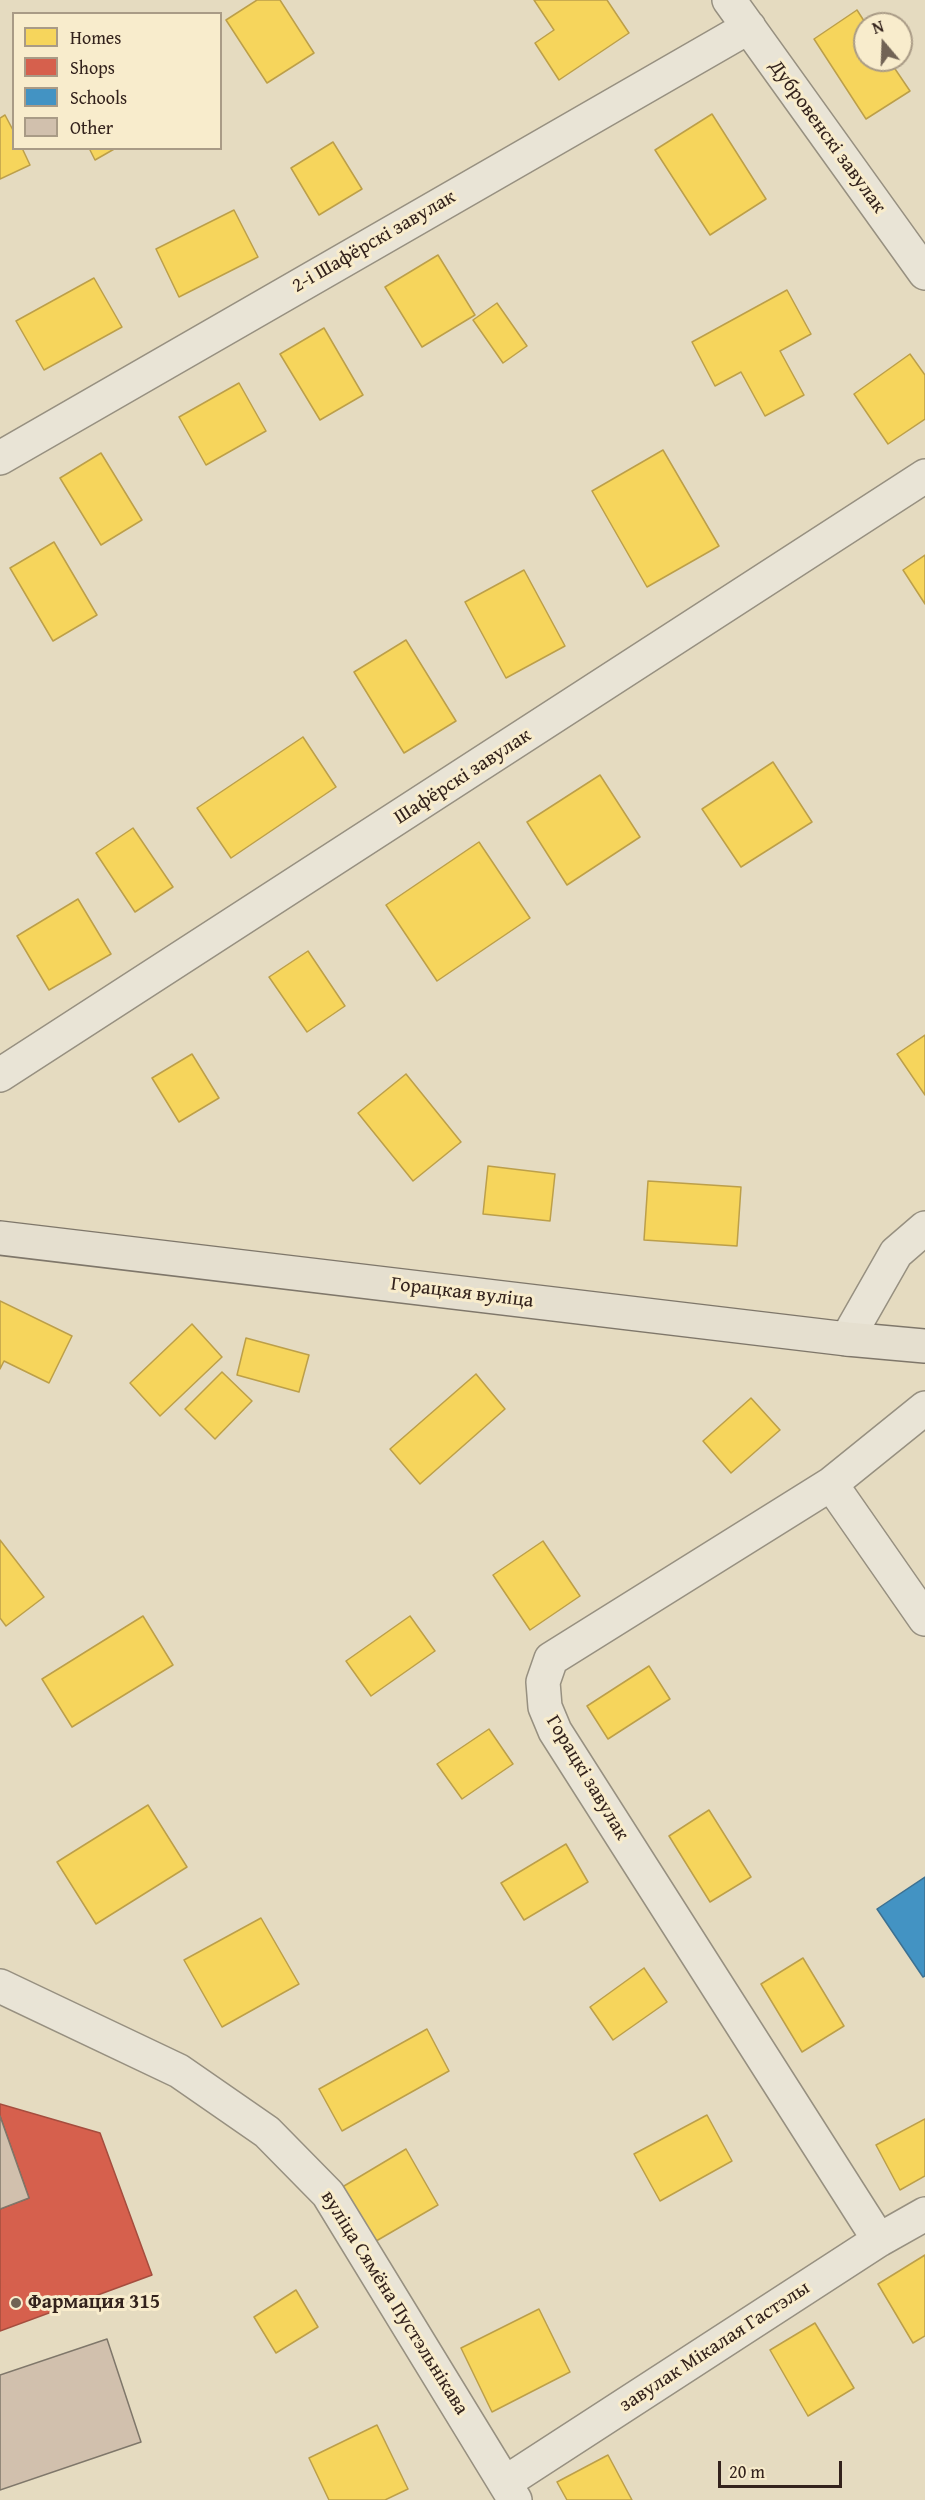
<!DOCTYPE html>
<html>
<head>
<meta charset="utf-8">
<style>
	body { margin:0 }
	#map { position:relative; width:925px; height:2500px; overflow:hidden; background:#e5dbc0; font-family:"Gentium Book Plus",serif }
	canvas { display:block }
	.legend { position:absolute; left:12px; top:12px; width:210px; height:138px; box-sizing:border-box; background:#f8eccc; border:2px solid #a99b86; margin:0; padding:8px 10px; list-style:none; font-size:18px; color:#33221c }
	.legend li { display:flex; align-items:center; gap:12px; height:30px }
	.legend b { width:30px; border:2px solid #a99b86 }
	.north { position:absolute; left:853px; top:12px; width:60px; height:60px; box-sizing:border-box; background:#f8eccc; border:2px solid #a99b86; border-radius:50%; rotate:341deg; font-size:16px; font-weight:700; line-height:24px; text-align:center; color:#33221c }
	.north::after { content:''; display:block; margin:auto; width:21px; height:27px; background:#716355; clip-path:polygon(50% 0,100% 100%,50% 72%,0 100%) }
	.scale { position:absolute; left:718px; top:2461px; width:124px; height:27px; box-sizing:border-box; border:3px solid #33221c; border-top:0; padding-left:8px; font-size:18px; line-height:21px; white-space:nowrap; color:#33221c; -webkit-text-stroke:4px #f8eccc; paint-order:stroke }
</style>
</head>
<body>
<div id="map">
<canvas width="925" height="2500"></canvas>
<ul class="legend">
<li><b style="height:16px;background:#f6d55c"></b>Homes</li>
<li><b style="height:16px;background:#d6604d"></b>Shops</li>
<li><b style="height:16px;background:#4393c3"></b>Schools</li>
<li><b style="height:16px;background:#d1c0ad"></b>Other</li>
</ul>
<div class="north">N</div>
<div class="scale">20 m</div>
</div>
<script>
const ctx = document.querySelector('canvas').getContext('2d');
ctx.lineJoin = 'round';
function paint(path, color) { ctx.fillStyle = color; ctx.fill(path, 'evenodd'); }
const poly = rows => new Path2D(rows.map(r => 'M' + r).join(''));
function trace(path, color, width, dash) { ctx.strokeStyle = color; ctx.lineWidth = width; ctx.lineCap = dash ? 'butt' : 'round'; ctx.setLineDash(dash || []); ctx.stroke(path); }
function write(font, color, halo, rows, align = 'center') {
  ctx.font = font + ' "Gentium Book Plus",serif'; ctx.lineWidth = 6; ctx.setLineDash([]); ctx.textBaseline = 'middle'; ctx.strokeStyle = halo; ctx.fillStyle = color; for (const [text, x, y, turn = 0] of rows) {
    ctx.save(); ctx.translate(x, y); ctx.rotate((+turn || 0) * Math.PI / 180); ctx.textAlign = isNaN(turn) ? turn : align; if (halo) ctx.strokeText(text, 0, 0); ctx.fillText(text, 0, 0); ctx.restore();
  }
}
const homes = poly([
	[257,0,280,0,314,53,267,83,226,20,257,0],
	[534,0,607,0,629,33,559,80,535,43,554,30,534,0],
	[857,10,866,24,865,60,889,60,910,91,866,119,814,39,857,10],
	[712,114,766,199,710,235,655,150,712,114],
	[5,115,14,132,14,148,22,148,30,165,0,179,0,118,5,115],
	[333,142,362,189,319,215,291,168,333,142],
	[89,148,116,148,95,160,89,148],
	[234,210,258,257,179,297,156,249,234,210],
	[438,255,475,315,422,347,385,287,438,255],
	[94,278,122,327,44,370,16,321,94,278],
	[787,290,811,334,780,351,804,395,765,416,741,372,715,386,692,342,787,290],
	[497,303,527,346,503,363,473,320,497,303],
	[324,328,363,395,320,420,280,354,324,328],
	[910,354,925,375,925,419,888,444,854,394,910,354],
	[239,383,266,431,206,465,179,417,239,383],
	[663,450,719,546,647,587,592,491,663,450],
	[101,453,142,520,101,545,60,478,101,453],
	[54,542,97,615,53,641,10,568,54,542],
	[925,555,925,604,903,570,925,555],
	[524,570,565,646,506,678,465,602,524,570],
	[406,640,456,721,404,753,354,672,406,640],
	[303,737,336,787,231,858,197,808,303,737],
	[773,762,812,822,741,867,702,809,773,762],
	[600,775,640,837,567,885,527,822,600,775],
	[133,828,173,887,135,912,96,853,133,828],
	[479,842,530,918,437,981,386,905,479,842],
	[78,899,111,954,49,990,17,936,78,899],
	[308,951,345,1006,307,1032,269,977,308,951],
	[925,1035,925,1095,897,1054,925,1035],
	[192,1054,219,1098,179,1122,152,1078,192,1054],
	[406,1074,461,1142,413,1181,358,1113,406,1074],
	[488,1166,555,1174,550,1221,483,1214,488,1166],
	[648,1181,741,1187,737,1246,644,1240,648,1181],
	[0,1301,72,1336,49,1383,4,1361,0,1369,0,1301],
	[192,1324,222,1357,160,1416,130,1383,192,1324],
	[246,1338,309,1355,299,1392,237,1375,246,1338],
	[222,1372,252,1401,215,1439,185,1409,222,1372],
	[476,1374,505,1409,420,1484,390,1449,476,1374],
	[751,1398,780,1430,731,1473,703,1441,751,1398],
	[0,1540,44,1597,6,1626,0,1618,0,1540],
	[543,1541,580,1596,530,1630,493,1575,543,1541],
	[143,1616,173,1665,72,1727,42,1679,143,1616],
	[410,1616,435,1651,371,1696,346,1661,410,1616],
	[649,1666,670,1699,608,1739,587,1706,649,1666],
	[489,1729,513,1764,462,1799,437,1764,489,1729],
	[148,1805,187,1867,96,1924,57,1862,148,1805],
	[709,1810,751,1877,710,1902,669,1836,709,1810],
	[566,1844,588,1882,524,1920,501,1883,566,1844],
	[261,1918,299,1984,222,2027,184,1960,261,1918],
	[803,1958,844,2026,802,2052,761,1984,803,1958],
	[644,1968,667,2002,613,2040,590,2007,644,1968],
	[427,2029,449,2071,342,2131,319,2089,427,2029],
	[707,2115,732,2161,660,2201,634,2154,707,2115],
	[925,2119,925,2176,900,2190,876,2145,925,2119],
	[406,2149,438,2205,371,2244,339,2189,406,2149],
	[925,2255,925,2336,913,2343,878,2284,925,2255],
	[296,2290,318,2327,276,2353,254,2317,296,2290],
	[539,2309,570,2372,492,2412,461,2348,539,2309],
	[815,2323,854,2388,808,2416,770,2350,815,2323],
	[377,2425,408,2489,385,2500,329,2500,309,2458,377,2425],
	[608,2455,632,2500,567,2500,557,2482,608,2455]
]);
paint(homes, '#f6d55c');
trace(homes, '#bc9f49', 1.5);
const shops = poly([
	[0,2104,100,2133,152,2275,0,2331,0,2209,29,2198,0,2116,0,2104]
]);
paint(shops, '#d6604d');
trace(shops, '#a54d3e', 1.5);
const schools = poly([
	[925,1877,925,1976,923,1977,877,1909,925,1877]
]);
paint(schools, '#4393c3');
trace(schools, '#3e7191', 1.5);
const building = poly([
	[0,2116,29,2198,0,2209,0,2116],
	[107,2339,141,2442,0,2490,0,2375,107,2339]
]);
paint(building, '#d1c0ad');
trace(building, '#7f776a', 1.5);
const minor = poly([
	[729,0,925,273],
	[0,458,749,27],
	[0,1075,925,476],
	[847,1339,896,1253,925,1228],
	[831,1484,925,1619],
	[0,1986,179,2071,267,2132,328,2194,515,2500],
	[879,2240,555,1731,545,1707,543,1682,551,1659,831,1484,925,1408],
	[506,2482,879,2240,925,2214]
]);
const major = poly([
	[0,1238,847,1339,925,1346]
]);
trace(minor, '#979080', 36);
trace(major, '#7f776a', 36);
trace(minor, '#e9e4d6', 33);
trace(major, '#e5dfcf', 33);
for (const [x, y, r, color] of [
	[16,2303,6,"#716355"]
]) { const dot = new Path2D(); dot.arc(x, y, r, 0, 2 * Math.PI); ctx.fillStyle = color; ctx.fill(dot); trace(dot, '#f8eccc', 2); }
write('20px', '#33221c', '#f8eccc', [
	["Дубровенскі завулак",827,137,54],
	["2-і Шафёрскі завулак",374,242,-30],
	["Шафёрскі завулак",463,777,-33],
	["Горацкая вуліца",462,1293,7],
	["Горацкі завулак",587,1778,59],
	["вуліца Сямёна Пустэльнікава",394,2303,58],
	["завулак Мікалая Гастэлы",715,2347,-33]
]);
write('bold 20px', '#33221c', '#f8eccc', [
	["Фармация 315",28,2303]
], 'left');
</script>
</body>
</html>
